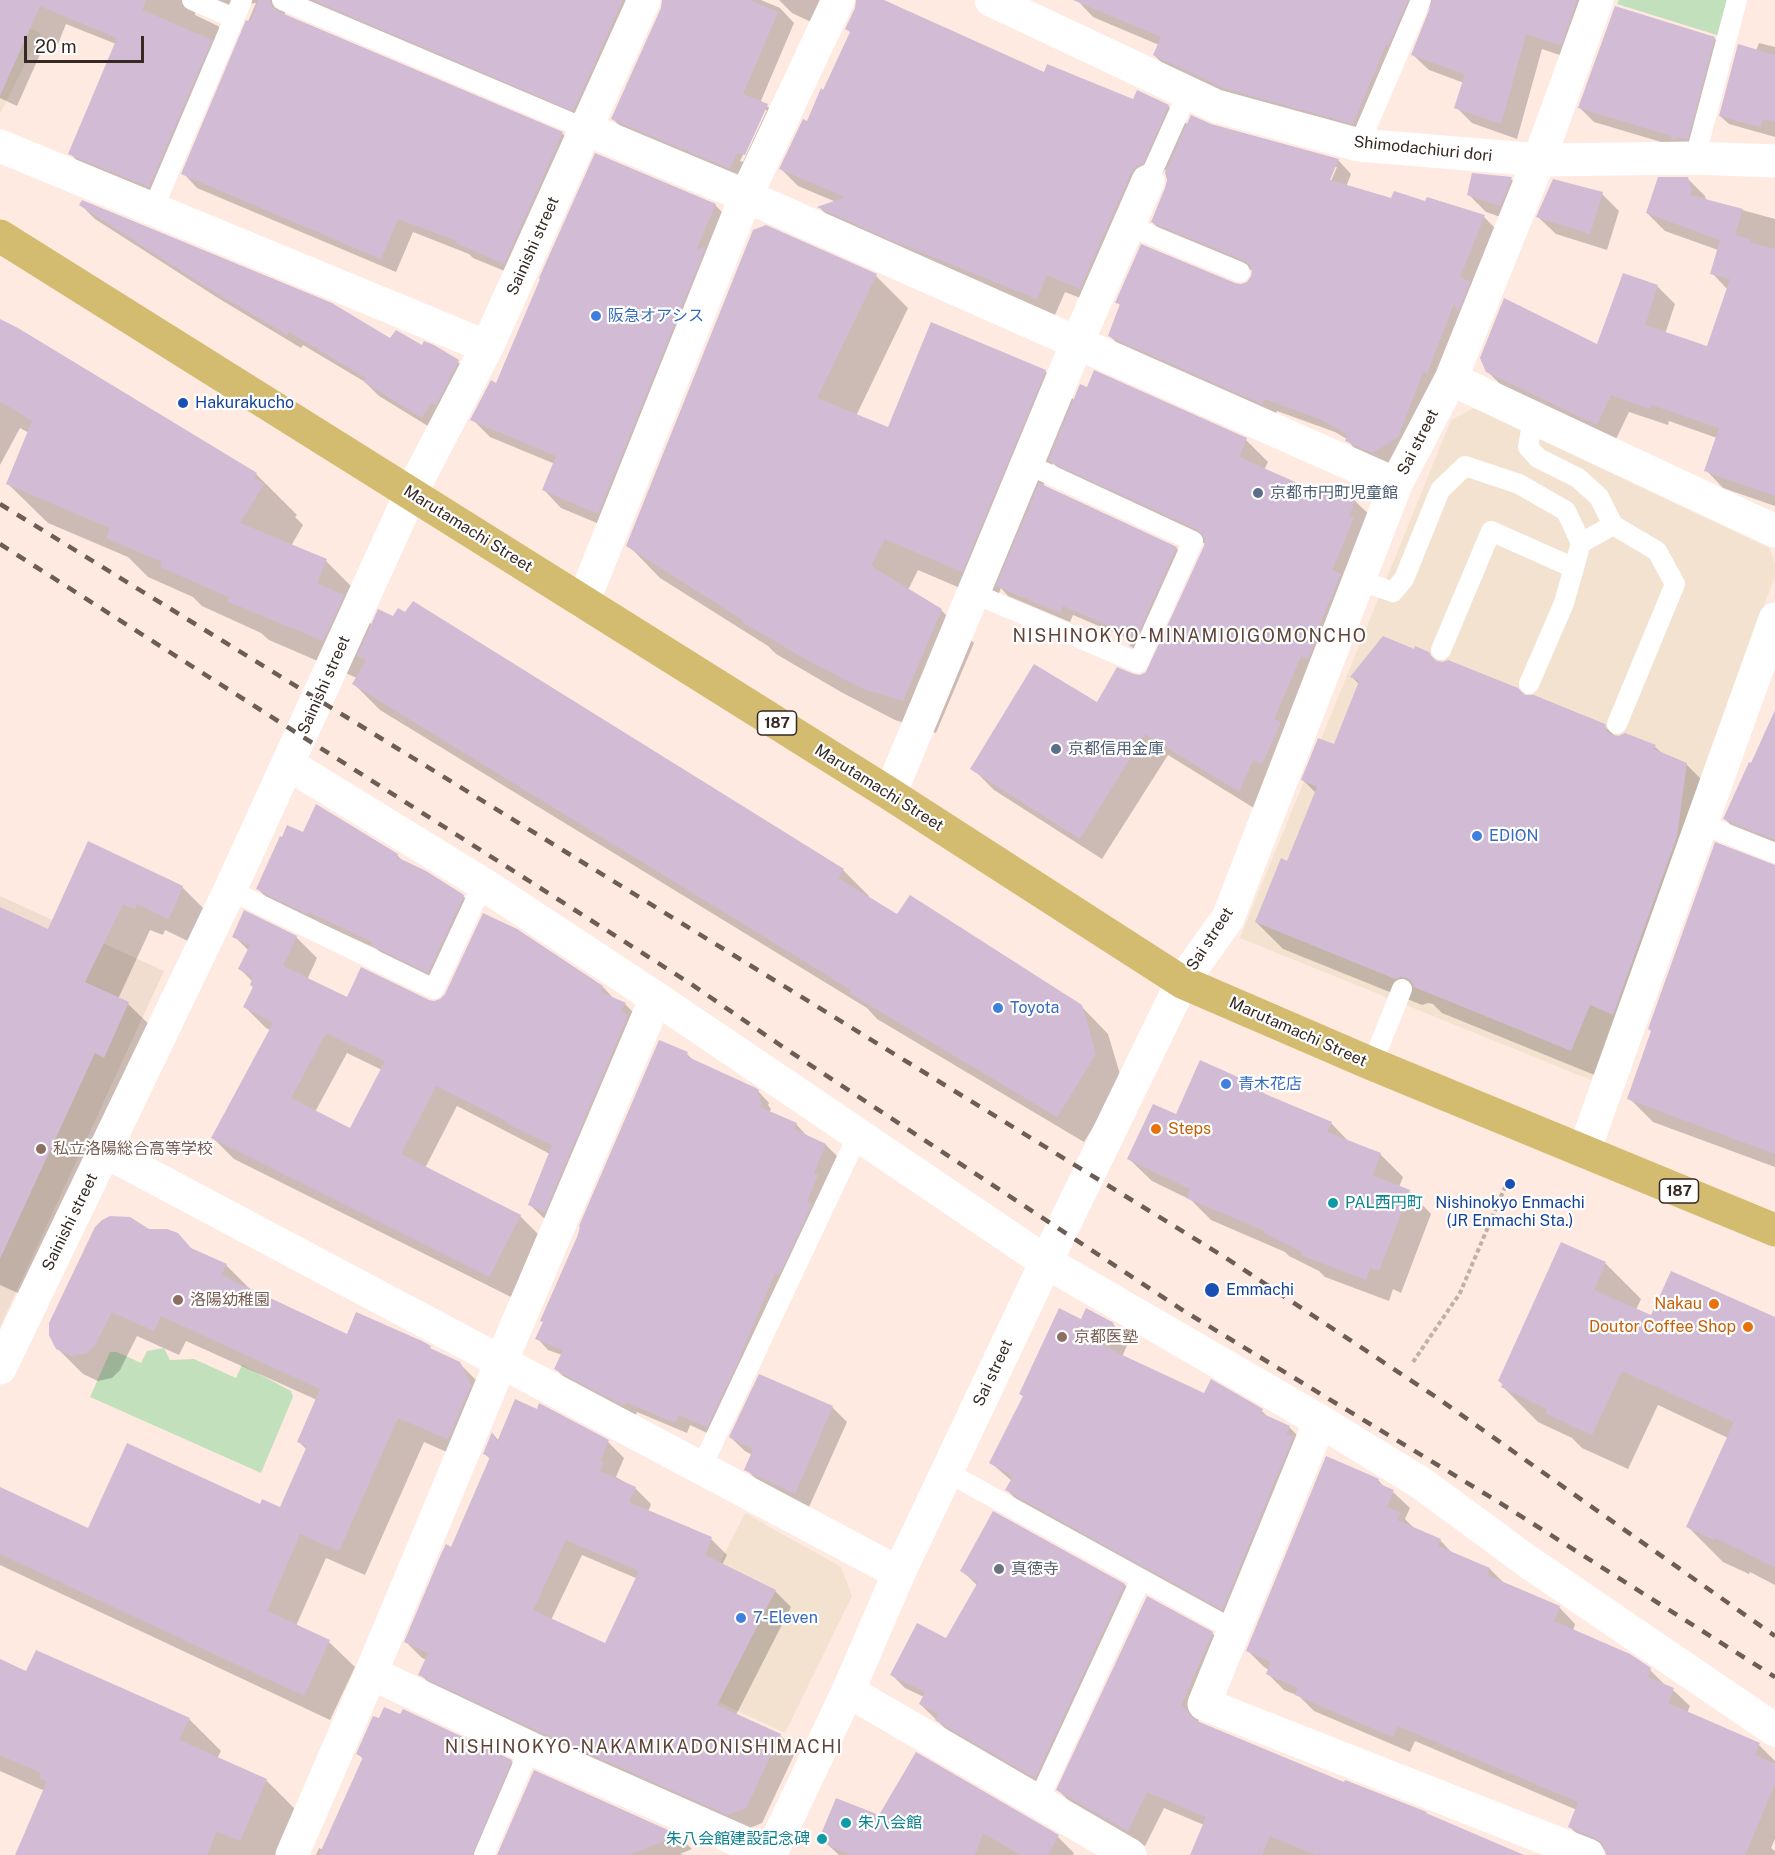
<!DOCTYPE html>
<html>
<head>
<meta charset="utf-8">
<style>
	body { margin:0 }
	#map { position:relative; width:1775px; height:1855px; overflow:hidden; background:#ffeae1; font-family:"Public Sans",sans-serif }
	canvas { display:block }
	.scale { position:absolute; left:24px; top:36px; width:120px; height:27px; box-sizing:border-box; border:3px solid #362924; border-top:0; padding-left:8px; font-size:18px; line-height:21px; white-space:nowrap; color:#362924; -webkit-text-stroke:4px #fff; paint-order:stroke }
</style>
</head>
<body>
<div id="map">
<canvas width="1775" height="1855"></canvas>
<div class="scale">20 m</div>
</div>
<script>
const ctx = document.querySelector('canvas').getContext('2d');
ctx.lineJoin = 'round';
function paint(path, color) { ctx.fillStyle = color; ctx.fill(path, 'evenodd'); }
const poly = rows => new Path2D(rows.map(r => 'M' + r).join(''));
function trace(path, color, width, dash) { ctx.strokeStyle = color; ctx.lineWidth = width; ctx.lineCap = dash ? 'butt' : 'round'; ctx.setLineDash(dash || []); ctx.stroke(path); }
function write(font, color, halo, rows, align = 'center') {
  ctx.font = font + ' "Public Sans","Noto Sans JP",sans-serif'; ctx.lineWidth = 4.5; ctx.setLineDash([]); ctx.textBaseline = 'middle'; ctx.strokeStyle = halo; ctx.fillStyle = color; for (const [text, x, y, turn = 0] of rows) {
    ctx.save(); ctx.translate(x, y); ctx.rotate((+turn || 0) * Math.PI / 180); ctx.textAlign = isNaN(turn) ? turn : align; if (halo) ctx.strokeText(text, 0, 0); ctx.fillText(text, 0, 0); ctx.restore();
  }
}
paint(poly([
	[0,15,41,33,0,114],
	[1474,408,1769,548,1775,562,1775,576,1591,1080,1240,938,1451,420],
	[745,1513,841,1567,852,1596,785,1733,663,1676]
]), '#f3e2d0');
paint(poly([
	[0,896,164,971,0,1327]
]), '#f1ddcf');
paint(poly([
	[1619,0,1729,0,1720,36,1617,4],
	[164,1348,170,1360,194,1359,236,1378,242,1365,291,1391,293,1397,261,1473,90,1397,110,1352,117,1352,141,1363,147,1351]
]), '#c3e0bd');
paint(poly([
	[0,0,647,0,588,124,285,11,285,16,563,134,577,148,519,277,473,258,469,254,413,232,396,272,197,188,183,173,256,3,195,10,195,15,218,26,232,40,164,201,84,168,70,153,116,44,66,24,58,44,46,41,17,106,0,98],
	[664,0,761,0,780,8,794,23,760,103,767,106,782,120,745,183,627,133,613,119,663,8],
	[764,110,767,110,743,162,740,161],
	[779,0,849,0,828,30,792,13],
	[858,0,879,0,1045,74,1133,101,1168,106,1188,125,1211,126,1338,160,1351,174,1346,187,1392,200,1426,203,1484,217,1497,230,1482,296,1387,466,1360,454,1347,440,1347,439,1335,432,1277,411,1275,416,1123,349,1110,336,1121,306,1117,302,1241,285,1248,283,1253,277,1253,271,1166,235,1152,222,1167,188,1168,179,1165,169,1098,305,1065,292,1055,315,836,224,820,208,836,202,798,186,781,169,824,92,851,33,847,29,856,8],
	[1334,167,1337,167,1328,188,1326,187],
	[1077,0,1600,0,1577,61,1542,49,1517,139,1472,123,1456,107,1464,83,1429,70,1412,54,1434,2,1426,12,1369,139,1240,104,1170,71,1154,55,1159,45,1093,17],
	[1714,38,1728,52,1688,150,1594,122,1580,108],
	[1759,43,1775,47,1775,137,1729,124,1720,116,1756,51],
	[1687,178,1705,196,1706,200,1775,219,1775,506,1723,488,1706,470,1717,438,1669,421,1668,425,1629,412,1615,441,1506,390,1488,372,1598,346,1623,275,1658,287,1675,304,1665,334,1708,348,1728,290,1712,273,1718,250,1665,231,1647,213],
	[1511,179,1529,196,1518,223,1486,212,1468,194],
	[1555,180,1602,194,1619,211,1607,250,1556,234,1538,217],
	[81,205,391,340,422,347,458,362,472,375,436,431,379,396,365,382,303,345,301,348,218,298,95,219],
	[715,205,733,223,616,531,561,508,544,490,555,464,490,437,472,419],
	[876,276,908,308,856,416,889,429,1045,371,1075,401,1246,440,1268,462,1264,470,1323,496,1355,501,1377,522,1262,813,1168,755,1102,859,994,790,972,768,1098,704,1139,676,1145,674,1206,544,1072,482,1053,463,1043,486,1176,548,1186,558,1141,656,1131,646,1134,641,1073,615,1070,622,1008,596,1001,588,995,603,918,570,908,590,941,610,974,643,936,733,895,720,841,692,776,654,768,646,660,578,628,545],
	[0,320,256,474,297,515,295,517,303,525,291,546,326,561,366,601,361,614,373,626,843,870,869,896,868,898,898,917,1081,1006,1108,1034,1122,1081,1084,1142,877,1019,867,1008,380,710,353,683,357,678,269,640,261,633,202,606,193,597,148,577,128,557,48,523,7,483,29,433,20,428,0,465],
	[1415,651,1428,653,1438,663,1604,726,1616,737,1655,747,1663,754,1686,764,1713,791,1597,1076,1442,1013,1433,1004,1428,1003,1422,1005,1283,949,1256,922,1288,863,1316,793,1303,780,1334,746,1359,684,1352,677],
	[1775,736,1775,853,1748,843,1725,819,1752,765],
	[88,843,182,887,209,914,196,945,165,930,163,935,150,930,118,999,128,1004,156,1031,20,1294,0,1285,0,909,48,931],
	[397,855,405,863,463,896,475,907,440,983,384,956,377,949,269,900,258,889],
	[1775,866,1775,1167,1653,1122,1629,1098],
	[234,936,296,937,317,958,307,980,348,999,434,1002,603,987,615,1000,625,1004,646,1025,551,1225,529,1204,550,1154,457,1106,425,1168,520,1216,541,1237,511,1297,234,1159,213,1138,271,1031,266,1028,245,1007,255,988,253,982,240,969,249,951],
	[347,1053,382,1070,351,1130,315,1112],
	[687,1054,696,1063,758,1091,769,1103,768,1105,771,1109,769,1112,796,1124,807,1136,826,1145,837,1156,718,1438,690,1425,687,1433,637,1412,635,1416,567,1380,556,1369,562,1355,548,1350,537,1338,544,1323,542,1321],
	[1259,1088,1268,1097,1331,1123,1350,1143,1380,1154,1403,1177,1399,1187,1409,1191,1431,1214,1401,1293,1393,1289,1389,1301,1325,1277,1319,1271,1289,1256,1285,1252,1211,1220,1191,1200,1152,1181,1129,1159,1177,1116],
	[148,1230,226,1265,252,1291,348,1336,422,1343,435,1352,459,1363,485,1389,474,1464,424,1442,365,1575,326,1558,296,1626,329,1642,355,1667,330,1720,0,1565,0,1494,88,1530,261,1506,281,1509,307,1450,299,1442,317,1400,186,1341,179,1355,137,1336,120,1370,112,1378,98,1381,83,1374,57,1348],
	[1562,1244,1606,1264,1641,1299,1636,1310,1652,1317,1775,1319,1775,1585,1750,1572,1749,1574,1723,1562,1688,1527,1728,1438,1658,1405,1628,1469,1582,1448,1572,1438,1538,1422,1503,1387,1503,1385,1499,1381],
	[1082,1321,1113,1324,1129,1341,1122,1357,1205,1395,1262,1411,1269,1418,1289,1427,1305,1443,1239,1625,1023,1506,1007,1490,1012,1481,991,1463,1024,1397,1021,1394],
	[759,1376,833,1408,847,1422,809,1507,760,1483,746,1469,752,1455,745,1451,730,1437],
	[540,1405,608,1442,624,1458,616,1477,635,1488,651,1504,648,1512,711,1539,727,1555,722,1565,775,1591,791,1607,736,1715,780,1735,796,1751,762,1823,745,1830,436,1690,420,1674,427,1660,422,1658,406,1642,452,1549,491,1460,485,1454,493,1434,499,1441,537,1411],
	[582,1555,638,1579,606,1645,551,1620],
	[1378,1480,1386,1489,1393,1492,1410,1508,1405,1519,1416,1530,1440,1540,1453,1554,1490,1569,1505,1584,1559,1607,1575,1624,1573,1631,1650,1670,1667,1687,1673,1690,1690,1706,1687,1713,1759,1745,1775,1761,1775,1839,1771,1848,1775,1851,1775,1855,1608,1855,1608,1852,1586,1843,1570,1827,1577,1810,1415,1741,1410,1752,1314,1711,1299,1696,1284,1690,1268,1674,1269,1670,1264,1667,1248,1651],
	[994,1513,1125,1585,1138,1598,1049,1790,950,1733,920,1704,924,1697,905,1688,892,1675,947,1640,978,1586,962,1571],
	[1212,1633,1229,1650,1198,1722,1199,1724,1523,1855,1191,1855,1204,1825,1164,1808,1145,1846,1075,1807,1058,1790],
	[0,1661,27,1673,189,1719,221,1751,217,1759,266,1780,298,1812,280,1855,16,1855,45,1791,0,1771],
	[358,1754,511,1761,525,1776,491,1855,316,1855,319,1848,323,1850,363,1759],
	[534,1772,679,1836,692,1849,680,1854,684,1855,499,1855],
	[880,1817,1058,1837,1074,1853,1073,1855,839,1855,827,1844,829,1839,823,1833]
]), '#0003');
paint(poly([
	[0,0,146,0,142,10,212,40,149,187,68,154,117,38,40,6,0,96],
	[259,0,270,0,272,7,277,11,563,132,504,264,456,243,457,241,398,219,381,259,181,174,246,20,250,22],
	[313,0,623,0,573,111],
	[662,0,750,0,778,12,743,94,768,104,745,155,737,153,730,169,611,119,661,8],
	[856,0,884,0,1044,72,1047,64,1133,99,1137,90,1169,105,1143,164,1136,166,1131,173,1080,289,1047,275,1037,299,893,241,817,207,845,197,779,169,803,119,807,121,821,88,823,90,850,32,845,29,855,8],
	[1073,0,1408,0,1388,46,1386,45,1353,124,1223,88,1153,55,1161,37],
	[1433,0,1577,0,1561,46,1526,34,1501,124,1454,108,1465,74,1411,55],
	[1615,6,1715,37,1688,139,1676,137,1676,139,1671,140,1672,136,1578,108],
	[1738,44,1775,55,1775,122,1763,119,1761,127,1719,116],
	[1191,115,1211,124,1339,159,1330,180,1391,198,1394,191,1425,201,1427,197,1485,215,1460,277,1470,282,1458,312,1454,303,1427,374,1423,372,1398,437,1373,453,1345,441,1348,435,1320,419,1264,399,1262,404,1108,336,1120,304,1115,303,1141,244,1235,283,1241,284,1247,282,1251,276,1252,270,1250,265,1245,261,1151,222,1165,188,1167,180,1165,173],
	[595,153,716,204,696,250,706,246,598,514,542,490,556,456,470,420,491,380,496,383,540,279,539,278],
	[1472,173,1512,177,1500,206,1467,195],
	[1658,177,1688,177,1692,191,1690,195,1743,209,1735,235,1751,240,1750,243,1775,249,1775,496,1704,471,1719,428,1652,405,1650,409,1611,395,1597,425,1486,372,1480,358,1504,298,1597,344,1623,273,1658,285,1645,325,1707,346,1730,279,1710,274,1720,240,1646,213],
	[1553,179,1603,192,1590,234,1536,217],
	[82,200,332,303,390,338,396,330,422,345,424,341,434,345,459,360,436,405,431,403,422,418,364,382,366,378,289,332,287,335,203,285,79,205],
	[766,225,877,274,817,398,888,427,931,322,1046,370,962,572,885,539,871,566,942,609,903,701,861,688,807,660,742,622,743,620,626,546,753,230],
	[0,319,18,328,257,473,254,478,264,484,240,523,327,559,317,583,344,595,323,641,227,601,229,597,160,567,162,562,106,538,110,528,6,484,32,421,0,401],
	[1094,370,1247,438,1239,457,1322,494,1326,486,1356,499,1349,516,1354,518,1332,570,1341,574,1318,628,1320,629,1308,659,1301,656,1274,719,1281,722,1262,764,1253,760,1239,792,1145,734,1080,839,970,769,1034,664,1097,702,1117,667,1134,674,1140,675,1146,672,1204,546,1205,540,1203,535,1198,530,1048,461,1080,384,1087,387],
	[1039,483,1177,547,1132,647,1129,646,1135,637,1063,606,1060,613,996,586],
	[413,601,844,869,838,878,897,914,910,895,1082,1005,1096,1054,1057,1117,849,993,851,990,352,684,366,660,357,656,378,609,393,616,398,608,405,612],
	[1383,636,1414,649,1415,646,1429,652,1432,658,1437,661,1443,662,1448,660,1518,688,1525,695,1534,695,1605,724,1607,731,1613,735,1619,736,1625,733,1656,745,1654,749,1687,763,1677,836,1613,1015,1590,1005,1571,1051,1414,987,1412,982,1407,978,1401,977,1395,979,1255,922,1281,858,1287,861,1317,787,1301,780,1318,738,1334,744,1359,681,1350,677],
	[1775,710,1775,840,1723,819,1749,762,1751,763],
	[316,804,398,854,397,857,426,871,464,895,428,973,371,945,372,942,308,912,307,914,256,889,280,836,282,837,287,825,303,832],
	[88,841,183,886,169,919,137,904,135,909,123,904,85,982,129,1002,104,1058,95,1053,0,1259,0,907,48,929],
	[1715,842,1775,865,1775,1154,1627,1099,1651,1031,1648,1029],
	[244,910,297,936,283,966,347,997,361,967,429,1000,434,1001,440,999,445,994,483,913,517,929,603,986,601,992,626,1003,621,1011,628,1015,545,1212,528,1205,552,1145,507,1124,508,1122,436,1086,401,1154,521,1215,489,1277,211,1138,273,1023,243,1007,253,987,250,985,253,977,238,969,250,945,232,937],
	[326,1033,385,1061,350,1128,291,1098],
	[659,1040,688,1052,686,1056,756,1088,759,1090,757,1095,761,1096,759,1101,762,1102,760,1107,797,1123,794,1129,826,1144,814,1173,818,1175,807,1201,812,1204,779,1275,775,1273,737,1364,707,1427,679,1415,675,1423,626,1402,624,1406,554,1369,563,1350,535,1339,543,1322,540,1321,577,1237,580,1227,579,1226],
	[1200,1060,1260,1087,1258,1091,1332,1122,1327,1132,1381,1153,1372,1175,1410,1190,1379,1271,1370,1268,1366,1280,1301,1255,1302,1252,1264,1233,1265,1231,1186,1198,1190,1189,1127,1159,1153,1104,1176,1114],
	[110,1216,130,1217,149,1229,167,1229,178,1233,191,1248,227,1264,221,1275,347,1334,356,1312,422,1341,431,1346,430,1348,460,1362,471,1385,448,1439,398,1418,339,1551,300,1534,267,1611,330,1640,304,1696,0,1554,0,1487,88,1528,127,1443,260,1504,262,1499,280,1507,307,1446,297,1442,320,1389,161,1316,154,1331,112,1312,95,1345,87,1353,71,1356,56,1349,49,1335,49,1323,95,1227,102,1220],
	[1561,1242,1606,1262,1594,1290,1651,1315,1671,1271,1775,1317,1775,1567,1715,1538,1714,1540,1686,1527,1734,1422,1622,1371,1592,1435,1545,1413,1547,1409,1501,1387,1503,1383,1498,1381],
	[1059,1308,1081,1319,1086,1308,1114,1323,1103,1346,1204,1393,1211,1379,1263,1409,1261,1413,1290,1426,1286,1434,1293,1437,1222,1610,1005,1490,1013,1476,989,1463,1023,1396,1019,1394],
	[759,1374,833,1406,795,1494,744,1470,753,1449,729,1437],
	[515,1399,537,1409,539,1403,609,1440,600,1461,604,1463,600,1471,636,1487,629,1502,712,1537,705,1555,776,1590,717,1705,781,1734,746,1808,728,1815,538,1731,418,1675,428,1653,404,1642,442,1552,446,1544,451,1547,490,1457,483,1454,492,1432,497,1442],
	[566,1540,639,1571,605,1643,533,1610],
	[1326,1456,1377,1478,1379,1479,1377,1483,1394,1490,1387,1507,1401,1513,1397,1520,1441,1539,1438,1546,1490,1568,1487,1575,1560,1606,1554,1621,1630,1654,1651,1668,1648,1677,1674,1688,1668,1703,1760,1743,1755,1755,1775,1764,1775,1784,1745,1855,1606,1855,1603,1844,1595,1838,1568,1827,1578,1802,1398,1726,1393,1737,1295,1695,1298,1688,1266,1674,1271,1662,1246,1651],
	[993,1511,1125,1584,1035,1778,935,1720,938,1714,919,1704,925,1692,890,1675,917,1623,946,1638,978,1582,960,1571],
	[1147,1596,1213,1632,1181,1706,1186,1709,1190,1716,1197,1721,1344,1782,1345,1780,1427,1812,1426,1813,1524,1855,1316,1855,1270,1836,1262,1855,1190,1855,1206,1817,1147,1792,1128,1831,1056,1790],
	[36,1650,190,1718,179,1740,267,1779,240,1841,217,1831,207,1855,15,1855,47,1781,39,1778,41,1773,0,1755,0,1659,26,1671],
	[384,1707,400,1714,403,1709,512,1760,472,1855,319,1855,363,1757,356,1754,373,1716,379,1718],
	[916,1752,1059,1835,1048,1855,1021,1855,983,1833,975,1855,851,1855,826,1844,829,1836,821,1834,836,1798,879,1815],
	[534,1770,679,1835,629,1855,497,1855]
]), '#d2bbd4');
trace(poly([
	[1413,1362,1460,1293,1508,1180]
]), '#c2b0a8', 4, [4.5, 3]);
trace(poly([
	[192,0,234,18],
	[282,0,586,129],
	[1359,145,1421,0],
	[1695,158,1737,0],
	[1148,181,1188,92],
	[153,209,242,0],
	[1129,226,1240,272],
	[1533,418,1528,447,1538,458,1578,478,1599,497,1613,525,1657,551,1675,584,1617,724],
	[1581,543,1613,525],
	[1359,580,1393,592,1404,579,1440,490,1465,466,1519,484,1566,511,1581,543,1564,603,1529,684],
	[973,593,1138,663,1193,541,1027,464],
	[1441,650,1491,531,1574,568],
	[1702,824,1775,853],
	[230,890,434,989,483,884],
	[1372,1064,1402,989],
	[701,1468,858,1135],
	[947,1472,1234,1630],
	[1038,1801,1141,1579],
	[484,1855,530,1748]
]), '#fff', 20);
trace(poly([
	[991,0,1216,106,1359,145,1539,160,1695,158,1775,161],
	[586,129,746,196,1396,484],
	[0,146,487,347],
	[1451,379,1775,531],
	[583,602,746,196,838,0],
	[288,764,483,884,656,998,1046,1262,1320,1421,1421,1483,1527,1561,1775,1730],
	[890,794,1077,343,1148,181],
	[1182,982,1228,918,1396,484,1451,379,1539,160,1597,0],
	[104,1151,899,1573],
	[1584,1151,1775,619],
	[0,1368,230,890,411,493,487,347,644,0],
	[1320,1421,1204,1704,1588,1855],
	[371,1673,530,1748,772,1855],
	[848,1691,1130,1855],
	[292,1855,371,1673,501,1362,656,998]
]), '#fff', 33);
trace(poly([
	[770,1855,848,1691,899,1573,1046,1262,1182,982]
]), '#fff', 33);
trace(poly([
	[0,236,890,794,1182,982,1372,1064,1775,1230]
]), '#d3bb6f', 33);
trace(poly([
	[0,504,1226,1258,1436,1397,1775,1636],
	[0,544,691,984,783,1047,1184,1311,1497,1501,1775,1677]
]), '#6c5d57', 4.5, [10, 10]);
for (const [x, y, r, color] of [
	[596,316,6,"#3f7fe0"],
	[183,403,6,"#1a4fb4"],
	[1258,493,6,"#5c6f8a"],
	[1056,749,6,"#5c6f8a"],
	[1477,836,6,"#3f7fe0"],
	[998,1008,6,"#3f7fe0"],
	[1226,1084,6,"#3f7fe0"],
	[1156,1129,6,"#e8710a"],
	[41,1149,6,"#8d6e63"],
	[1510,1184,6,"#1a4fb4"],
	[1333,1203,6,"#0f9aa8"],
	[1212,1290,8,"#1a4fb4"],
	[178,1300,6,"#8d6e63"],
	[1714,1304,6,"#e8710a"],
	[1748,1327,6,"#e8710a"],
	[1062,1337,6,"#8d6e63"],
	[999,1569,6,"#6b7280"],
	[741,1618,6,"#3f7fe0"],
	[846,1823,6,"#0f9aa8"],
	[822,1839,6,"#0f9aa8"]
]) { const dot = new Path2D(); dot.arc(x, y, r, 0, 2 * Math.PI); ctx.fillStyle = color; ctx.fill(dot); trace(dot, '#fff', 2); }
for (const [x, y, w] of [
	[777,723,39],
	[1679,1191,39]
]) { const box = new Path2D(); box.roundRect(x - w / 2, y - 12, w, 24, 4.5); ctx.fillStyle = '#fff'; ctx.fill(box); trace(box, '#362924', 1.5); }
write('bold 15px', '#362924', null, [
	["187",777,723],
	["187",1679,1191]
]);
write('16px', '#362924', '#fff', [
	["Shimodachiuri dori",1423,149,6],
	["Sainishi street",533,246,-66],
	["Sai street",1418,442,-63],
	["Marutamachi Street",468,529,32],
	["Sainishi street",324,685,-66],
	["Marutamachi Street",879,788,32],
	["Sai street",1210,939,-57],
	["Marutamachi Street",1298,1032,24],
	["Sainishi street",70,1222,-64],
	["Sai street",993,1373,-65]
]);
write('16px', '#366cbe', '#fff', [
	["阪急オアシス",608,316],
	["EDION",1489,836],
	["Toyota",1010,1008],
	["青木花店",1238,1084],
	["7-Eleven",753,1618]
], 'left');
write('16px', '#164399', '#fff', [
	["Hakurakucho",195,403],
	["Nishinokyo Enmachi",1510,1203,"center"],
	["(JR Enmachi Sta.)",1510,1221,"center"],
	["Emmachi",1226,1290]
], 'left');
write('16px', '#4e5e75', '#fff', [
	["京都市円町児童館",1270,493],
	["京都信用金庫",1068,749]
], 'left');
write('16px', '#c56008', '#fff', [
	["Steps",1168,1129,"left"],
	["Nakau",1702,1304],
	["Doutor Coffee Shop",1736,1327]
], 'right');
write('16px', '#785e54', '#fff', [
	["私立洛陽総合高等学校",53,1149],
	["洛陽幼稚園",190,1300],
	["京都医塾",1074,1337]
], 'left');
write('16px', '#0d838f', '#fff', [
	["PAL西円町",1345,1203],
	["朱八会館",858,1823],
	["朱八会館建設記念碑",810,1839,"right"]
], 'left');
write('16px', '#5b616d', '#fff', [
	["真徳寺",1011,1569]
], 'left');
ctx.letterSpacing = '1.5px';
write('18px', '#604439', '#fff', [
	["NISHINOKYO-MINAMIOIGOMONCHO",1190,636],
	["NISHINOKYO-NAKAMIKADONISHIMACHI",644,1747]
]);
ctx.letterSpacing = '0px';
</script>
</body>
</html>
